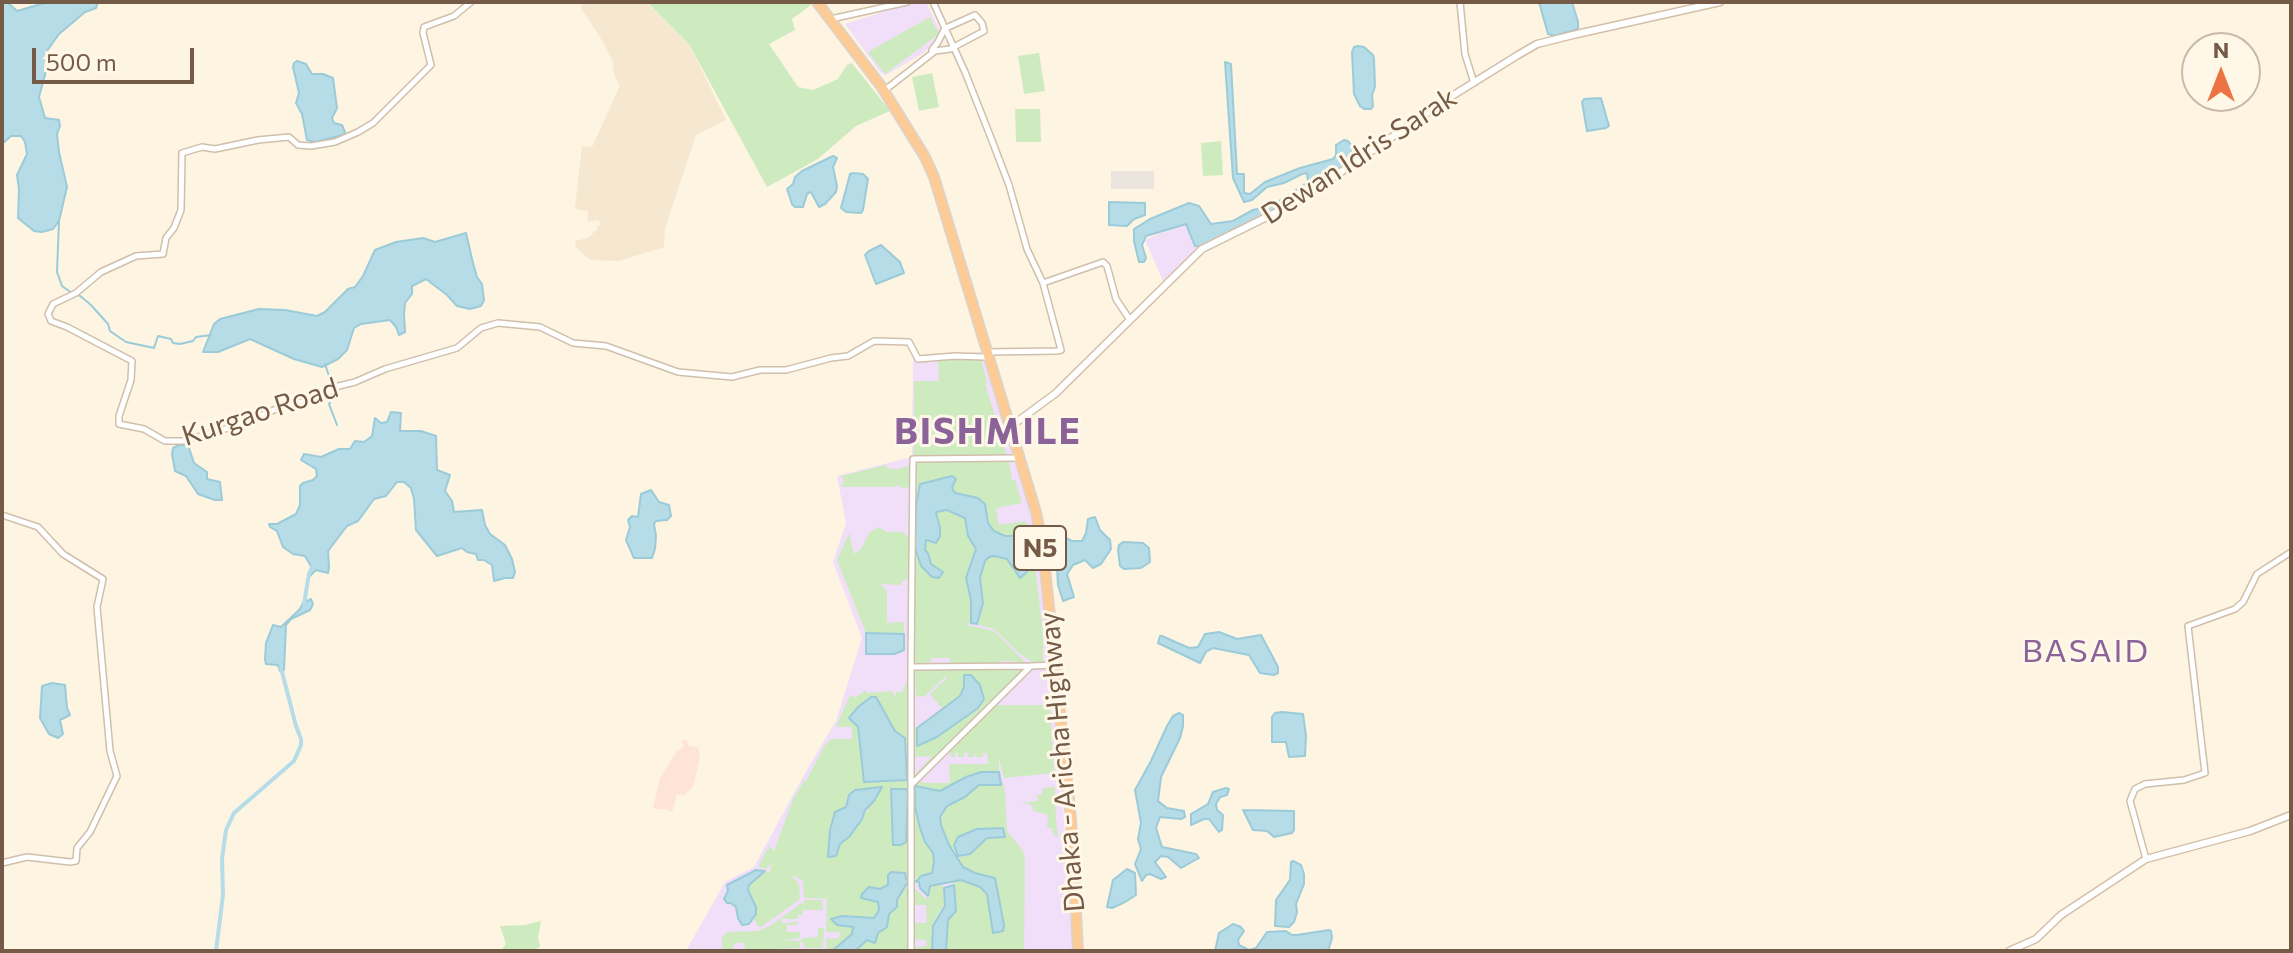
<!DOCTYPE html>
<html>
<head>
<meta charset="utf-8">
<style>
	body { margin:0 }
	#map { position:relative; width:2293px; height:953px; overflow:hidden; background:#fdf4e2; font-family:Commissioner,sans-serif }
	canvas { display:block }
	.frame { position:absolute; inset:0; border:4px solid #755b47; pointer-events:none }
	.north { position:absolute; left:2181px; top:32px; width:80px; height:80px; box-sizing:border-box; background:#fff8e9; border:2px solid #c8b9a8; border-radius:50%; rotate:0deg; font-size:22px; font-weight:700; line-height:32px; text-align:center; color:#755b47 }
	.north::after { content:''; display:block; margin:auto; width:28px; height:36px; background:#ec7442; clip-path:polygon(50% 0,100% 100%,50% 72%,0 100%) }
	.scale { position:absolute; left:32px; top:48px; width:162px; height:36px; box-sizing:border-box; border:4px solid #755b47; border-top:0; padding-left:10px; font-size:24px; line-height:28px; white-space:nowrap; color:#755b47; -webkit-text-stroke:6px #fff8e9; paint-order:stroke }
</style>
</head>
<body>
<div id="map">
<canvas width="2293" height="953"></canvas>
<div class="frame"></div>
<div class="north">N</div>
<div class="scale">500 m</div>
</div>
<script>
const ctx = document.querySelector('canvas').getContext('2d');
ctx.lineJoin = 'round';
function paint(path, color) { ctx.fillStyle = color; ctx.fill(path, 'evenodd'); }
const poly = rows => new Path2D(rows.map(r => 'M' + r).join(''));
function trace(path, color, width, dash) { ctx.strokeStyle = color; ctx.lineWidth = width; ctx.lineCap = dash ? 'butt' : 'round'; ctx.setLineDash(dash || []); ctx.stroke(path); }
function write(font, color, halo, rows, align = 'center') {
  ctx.font = font + ' Commissioner,sans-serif'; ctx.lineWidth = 6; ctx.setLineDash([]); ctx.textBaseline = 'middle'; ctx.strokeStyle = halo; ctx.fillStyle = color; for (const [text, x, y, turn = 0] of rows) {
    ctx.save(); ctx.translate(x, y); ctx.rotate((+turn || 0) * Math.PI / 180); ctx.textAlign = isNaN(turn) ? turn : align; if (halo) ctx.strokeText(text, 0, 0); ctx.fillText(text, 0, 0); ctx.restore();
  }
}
paint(poly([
	[581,2,646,2,689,44,726,120,696,135,665,228,664,247,619,261,590,260,576,247,575,241,587,238,598,229,597,227,601,224,598,220,587,222,588,211,575,209,582,146,592,147,620,86,614,75,613,62,599,35,582,10]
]), '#f5e7d0');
paint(poly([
	[685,739,689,746,698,747,700,757,693,787,684,795,677,794,672,812,669,810,653,808,660,778,676,752,684,747,681,741]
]), '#fee4d5');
paint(poly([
	[1111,171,1154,171,1154,189,1111,189]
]), '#ece5dd');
paint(poly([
	[914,2,926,2,941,32,925,52,886,75,881,73,845,24],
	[1185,223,1197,251,1163,281,1145,240],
	[983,352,1031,512,1039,562,1060,762,1073,951,686,951,725,882,754,867,805,773,836,721,862,638,833,562,846,523,837,476,912,457,913,358]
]), '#f1def9');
paint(poly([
	[647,2,809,2,811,5,792,19,795,30,769,44,798,87,813,90,838,79,847,65,852,63,890,111,856,126,818,159,767,187,689,44],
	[930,17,939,34,885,74,868,52],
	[1039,53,1045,91,1024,94,1018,56],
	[932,73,939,107,919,111,912,77],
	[1015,109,1040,109,1041,142,1016,142],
	[1221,141,1223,175,1203,176,1201,143],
	[980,357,987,382,985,383,1009,463,1012,478,1010,480,1015,480,1022,503,996,508,999,525,1026,521,1030,542,997,532,989,526,986,509,978,498,955,493,952,488,956,483,944,479,921,483,916,506,915,548,921,566,932,577,939,578,943,572,931,564,928,553,925,550,926,540,936,543,940,536,936,512,947,510,965,518,968,536,976,551,969,565,971,623,964,624,994,631,1029,666,1015,666,1015,661,1000,661,1000,665,950,666,950,658,931,658,931,662,914,664,914,660,912,660,912,487,902,488,898,485,893,487,841,487,844,480,841,476,886,465,887,468,898,469,913,465,914,430,939,429,938,420,937,425,914,425,914,381,939,381,938,359],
	[879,527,887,532,902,532,910,538,910,581,905,579,900,585,880,584,887,590,887,623,904,622,904,634,866,633,837,560,849,533,854,554,861,549,870,532],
	[994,556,1007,559,1018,576,1026,573,1034,557,1043,633,1043,665,1032,662,1020,654,994,629,976,624,983,603,980,584,982,567,989,557],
	[947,668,1027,668,993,705,1050,705,1054,773,1004,778,999,758,999,772,981,772,966,777,940,791,915,799,920,828,925,842,933,853,934,862,932,873,917,881,912,880,912,886,925,898,929,898,930,887,943,885,944,905,932,926,932,951,912,951,912,947,927,946,926,940,913,939,913,923,927,923,926,905,911,905,911,911,915,911,915,917,910,917,908,951,855,951,877,933,889,920,889,914,897,907,897,900,907,883,904,873,891,872,888,885,866,899,878,902,879,910,874,918,842,916,838,925,853,927,852,934,832,951,827,951,826,937,830,939,839,938,840,932,826,932,827,899,804,898,803,881,790,874,799,884,800,899,761,927,758,926,753,918,756,907,747,890,749,885,765,871,770,872,771,864,766,869,759,867,759,865,769,846,774,851,793,799,804,781,806,781,825,745,831,739,852,739,852,727,836,727,849,697,854,695,855,698,865,690,867,693,893,691,894,695,896,696,896,692,902,692,906,683,910,684,910,784,916,780,924,783,950,783,949,764,988,764,987,753,983,753,983,757,976,757,974,752,974,757,968,757,968,753,965,752,964,757,958,757,958,753,956,752,955,757,951,757,950,752,943,752,918,777,915,775,932,756,913,757,912,728,917,728,917,745,937,737,979,708,984,698,980,685,972,675,965,675,964,687,960,696,943,709,930,694,946,679,946,676,925,696,916,697,915,670,944,669,946,673],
	[876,697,907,751,908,775,907,780,903,781,878,782,859,744,858,727],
	[866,788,879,793,849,837,840,844,843,809,851,791],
	[1001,781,1003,782,1005,792,1007,831,1023,851,1025,859,1024,951,946,951,948,920,955,894,954,882,961,880,980,887,987,893,994,933,1003,923,1001,909,985,875,975,873,963,867,949,845,941,825,940,816,947,806,965,797,979,785,1001,785],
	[1055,787,1056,821,1058,837,1053,834,1052,828,1047,828,1048,815,1034,811,1030,804,1018,803,1038,801,1038,796,1035,795,1042,794,1043,788],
	[804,900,822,900,823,910,803,910,803,915,798,915,798,919,781,919,782,923,799,922,796,925,787,925,787,932,800,932,800,938,783,940,800,941,803,938,818,937,818,928,824,928,823,948,805,948,802,941,800,943,800,948,745,950,744,943,735,943,732,948,743,951,722,951,722,937,728,932,757,931,770,926,803,902,804,906],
	[541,921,538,938,540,946,538,948,531,951,501,950,506,944,500,926,525,925]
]), '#ceebc0');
const water = poly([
	[2,2,7,2,17,11,48,2,98,2,96,8,85,12,59,34,47,51,46,71,39,97,45,118,59,120,60,126,57,134,59,152,67,187,59,221,53,229,42,232,34,231,18,218,19,189,17,175,27,154,25,142,21,136,11,136,2,144,2,2],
	[1539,2,1572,2,1578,22,1578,29,1555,36,1548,34,1539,2],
	[1358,46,1364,47,1373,55,1374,59,1375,87,1372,95,1373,106,1371,109,1364,109,1360,106,1354,94,1352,52,1354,47,1358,46],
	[297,61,306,64,312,74,323,74,333,78,337,108,332,118,334,123,342,125,345,132,343,135,315,142,307,140,302,114,296,103,299,93,293,67,294,63,297,61],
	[1225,62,1231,64,1237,174,1244,174,1244,193,1250,194,1265,182,1300,168,1333,159,1336,155,1336,145,1344,140,1348,141,1352,146,1351,163,1281,209,1241,226,1201,247,1195,246,1186,224,1146,236,1142,245,1146,258,1144,262,1139,262,1134,241,1134,229,1150,219,1189,203,1199,206,1211,224,1233,221,1253,210,1271,206,1308,182,1307,173,1302,174,1284,183,1267,187,1252,200,1244,202,1233,178,1225,62],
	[1601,98,1609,126,1606,128,1587,131,1582,102,1584,99,1601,98],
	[833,156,837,158,833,167,837,186,836,192,825,204,819,207,811,192,807,194,803,207,795,207,792,204,787,189,793,184,795,177,802,171,833,156],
	[853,173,863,174,868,179,863,210,861,213,846,212,841,208,850,174,853,173],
	[1109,202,1145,203,1145,215,1134,219,1127,226,1109,225,1109,202],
	[466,233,473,263,477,277,482,284,484,300,481,306,470,309,457,306,447,295,426,279,412,286,412,294,405,303,404,314,405,332,399,335,396,327,390,320,361,324,354,328,347,350,338,359,322,367,294,359,250,339,218,352,203,352,214,324,220,319,259,309,285,310,317,316,325,312,348,289,355,287,363,276,375,250,396,242,423,238,435,242,466,233],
	[881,245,900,262,904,273,876,284,865,255,869,251,881,245],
	[391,412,401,413,400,431,421,431,436,436,437,470,450,475,445,491,452,501,454,512,482,510,485,525,490,534,505,545,512,559,515,572,513,578,505,578,494,581,492,565,484,560,478,560,476,554,467,552,462,548,437,556,416,530,414,499,411,488,404,482,397,482,386,496,374,499,358,521,347,526,328,551,329,567,328,573,316,570,310,576,312,568,305,556,293,554,283,547,277,531,270,527,269,524,277,524,296,514,300,505,300,486,303,483,313,480,317,476,316,469,301,460,304,454,321,457,339,449,350,449,355,441,364,442,372,436,375,418,381,423,387,422,391,412],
	[179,445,188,445,194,463,207,472,207,479,220,482,222,500,215,500,198,494,186,476,175,471,172,454,173,448,179,445],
	[952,476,956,479,952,488,955,493,978,498,985,504,988,523,994,531,1005,536,1016,536,1030,542,1034,547,1032,562,1026,573,1020,578,1007,559,994,556,989,557,985,561,980,578,983,603,977,624,971,623,971,600,966,578,976,549,968,536,965,518,947,510,936,512,940,528,940,536,936,543,926,540,925,550,928,553,931,564,943,572,939,578,932,577,921,566,915,548,916,506,920,484,952,476],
	[651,490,659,502,669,505,671,516,667,520,656,521,654,524,656,536,655,549,652,558,634,558,626,540,630,527,628,520,632,516,638,517,641,494,651,490],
	[1095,517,1100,530,1110,540,1111,549,1101,564,1093,568,1085,560,1073,565,1067,574,1074,597,1063,601,1058,585,1057,567,1049,565,1043,542,1044,532,1060,535,1072,541,1082,541,1086,533,1088,519,1095,517],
	[1123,542,1143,543,1149,548,1150,562,1141,568,1124,569,1120,566,1118,550,1119,545,1123,542],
	[311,599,313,604,310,610,291,619,286,625,284,670,280,671,278,665,266,664,265,659,266,643,273,625,281,627,300,609,303,603,311,599],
	[1219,632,1237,639,1261,635,1278,667,1278,673,1274,675,1260,673,1249,655,1213,648,1206,652,1200,663,1158,643,1160,636,1162,636,1189,648,1198,647,1205,634,1219,632],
	[866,633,904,634,904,650,894,654,866,654,866,633],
	[964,675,971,675,980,685,984,699,978,708,937,737,917,746,917,728,960,696,964,687,964,675],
	[52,683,65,685,67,708,70,715,60,720,63,734,58,738,49,734,40,718,42,686,52,683],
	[871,697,876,697,895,731,905,738,907,780,864,782,858,727,849,718,858,707,871,697],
	[1282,712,1303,714,1306,736,1305,756,1289,757,1286,742,1272,742,1272,717,1275,713,1282,712],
	[1179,713,1183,715,1183,726,1180,738,1161,777,1158,801,1167,808,1184,811,1185,817,1181,819,1160,817,1156,828,1162,847,1196,854,1199,858,1181,868,1168,857,1161,856,1155,862,1166,877,1161,879,1150,874,1146,875,1142,881,1135,864,1141,849,1138,839,1141,823,1135,790,1151,761,1167,726,1173,716,1179,713],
	[981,772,999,772,1001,785,979,785,965,797,947,806,940,817,941,825,949,845,963,867,975,873,995,878,1004,925,1003,931,993,933,987,894,980,887,961,880,930,886,928,896,920,888,919,882,913,881,917,881,921,876,932,873,934,862,933,853,925,842,920,828,915,807,915,786,940,791,966,777,981,772],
	[882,787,874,801,865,810,862,819,849,837,840,844,836,856,828,857,830,830,835,812,846,807,849,795,855,790,882,787],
	[1226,788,1229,789,1227,795,1220,797,1216,804,1217,810,1223,815,1222,830,1219,832,1209,819,1204,819,1191,825,1191,814,1208,804,1213,792,1226,788],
	[891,789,906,789,908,793,906,842,901,845,893,845,891,789],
	[1243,810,1294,811,1294,830,1292,833,1274,837,1267,831,1253,830,1243,810],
	[1003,828,1005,837,987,838,970,854,958,856,954,845,958,837,977,829,1003,828],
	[1293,861,1301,865,1304,874,1304,884,1296,904,1297,912,1294,922,1289,927,1275,926,1276,900,1290,880,1291,862,1293,861],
	[1127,869,1135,873,1136,895,1125,902,1112,908,1107,907,1113,880,1127,869],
	[756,870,765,871,749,885,748,890,756,907,756,914,749,924,742,925,738,918,736,907,731,903,727,903,724,899,728,891,727,885,756,870],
	[891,872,905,873,906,879,909,882,907,883,897,900,897,907,889,914,887,927,878,933,875,943,867,940,855,951,832,951,852,934,853,927,837,925,831,919,842,916,874,918,879,910,878,902,861,898,862,894,869,887,880,889,888,885,888,875,891,872],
	[954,885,956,911,948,920,946,951,932,951,933,926,945,906,944,888,954,885],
	[1233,924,1241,927,1244,931,1238,940,1239,945,1249,950,1256,948,1267,932,1286,931,1292,935,1297,935,1329,930,1331,931,1332,938,1328,951,1215,951,1219,933,1233,924]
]);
paint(water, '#b6dce7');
trace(water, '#9bcbd9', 2);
trace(poly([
	[59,221,57,272,62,286,72,293],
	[73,296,79,295,91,305,108,324,110,331,126,342,154,348,158,336,171,339,173,343,180,344,193,341,196,337,211,335],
	[325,364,332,385],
	[333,389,334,394,329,404,337,425]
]), '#9bcbd9', 2);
trace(poly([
	[304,604,309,574,313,566],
	[216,951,223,895,222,859,226,830,234,813,294,761,301,745,301,739,296,726,281,668]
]), '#b6dce7', 4);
const tertiary = poly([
	[471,2,454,16,424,27,423,33,431,65,373,123,358,132,335,142,311,146,298,145,289,137,258,140,215,149,202,147,182,153,181,210,174,228,166,238,163,254,136,256,101,272,76,293,53,304,48,314,51,321,67,327,132,361,131,380,119,416,119,424,144,429,165,441,183,441,239,425,283,406,319,399,335,387,355,382,385,369,457,348,481,328,498,323,540,327,573,343,606,346,678,372,732,377,760,370,786,370,831,358,848,356,874,341,909,342,918,359,955,356,985,357],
	[933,2,965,72,991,138,1009,185,1027,249,1043,283,1103,262,1107,266,1116,299,1130,320],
	[1460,2,1465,54,1474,83],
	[831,19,907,2],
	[932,50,938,42,945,28],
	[885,90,935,51,950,49,984,31,982,23,975,15,946,28],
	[988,352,1057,351,1061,350,1043,283],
	[2,515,38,527,63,554,103,579,97,607,110,751,117,776,90,832,77,848,76,861,70,862,27,857,2,863],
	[911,667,913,459,1016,458],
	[912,784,1031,666,1056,665],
	[2146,859,2130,801,2135,789,2145,784,2184,780,2205,773,2188,626,2235,609,2243,602,2257,574,2291,552],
	[911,951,911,667,1031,666]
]);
const secondary = poly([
	[1010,427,1056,393,1202,249,1297,202,1452,96,1518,55,1537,44,1577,34,1720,2],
	[2009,951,2036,939,2061,915,2146,859,2250,831,2291,815]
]);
const trunk = poly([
	[817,2,881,86,925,157,934,177,1036,512,1043,549,1071,819,1078,951]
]);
trace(tertiary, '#d0bfab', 8);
trace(secondary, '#d4bfa8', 9);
trace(trunk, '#dbd4cf', 12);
trace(tertiary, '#fff', 5);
trace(secondary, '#fff', 6);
trace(trunk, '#fccb96', 9);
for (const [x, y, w] of [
	[1040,548,52]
]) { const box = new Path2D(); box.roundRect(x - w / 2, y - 22, w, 44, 6); ctx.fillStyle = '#fff8e9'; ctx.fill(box); trace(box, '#755b47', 2); }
write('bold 26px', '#755b47', null, [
	["N5",1040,548]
]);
write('28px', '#755b47', '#fff8e9', [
	["Dewan Idris Sarak",1359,156,-33],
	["Kurgao Road",260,412,-18],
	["Dhaka - Aricha Highway",1062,762,-95]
]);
ctx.letterSpacing = '2px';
write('32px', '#8b6399', '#fff8e9', [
	["BASAID",2086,651]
]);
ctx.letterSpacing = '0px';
ctx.letterSpacing = '2px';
write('bold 36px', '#8b6399', '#fff8e9', [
	["BISHMILE",988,432]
]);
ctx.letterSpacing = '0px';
</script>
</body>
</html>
